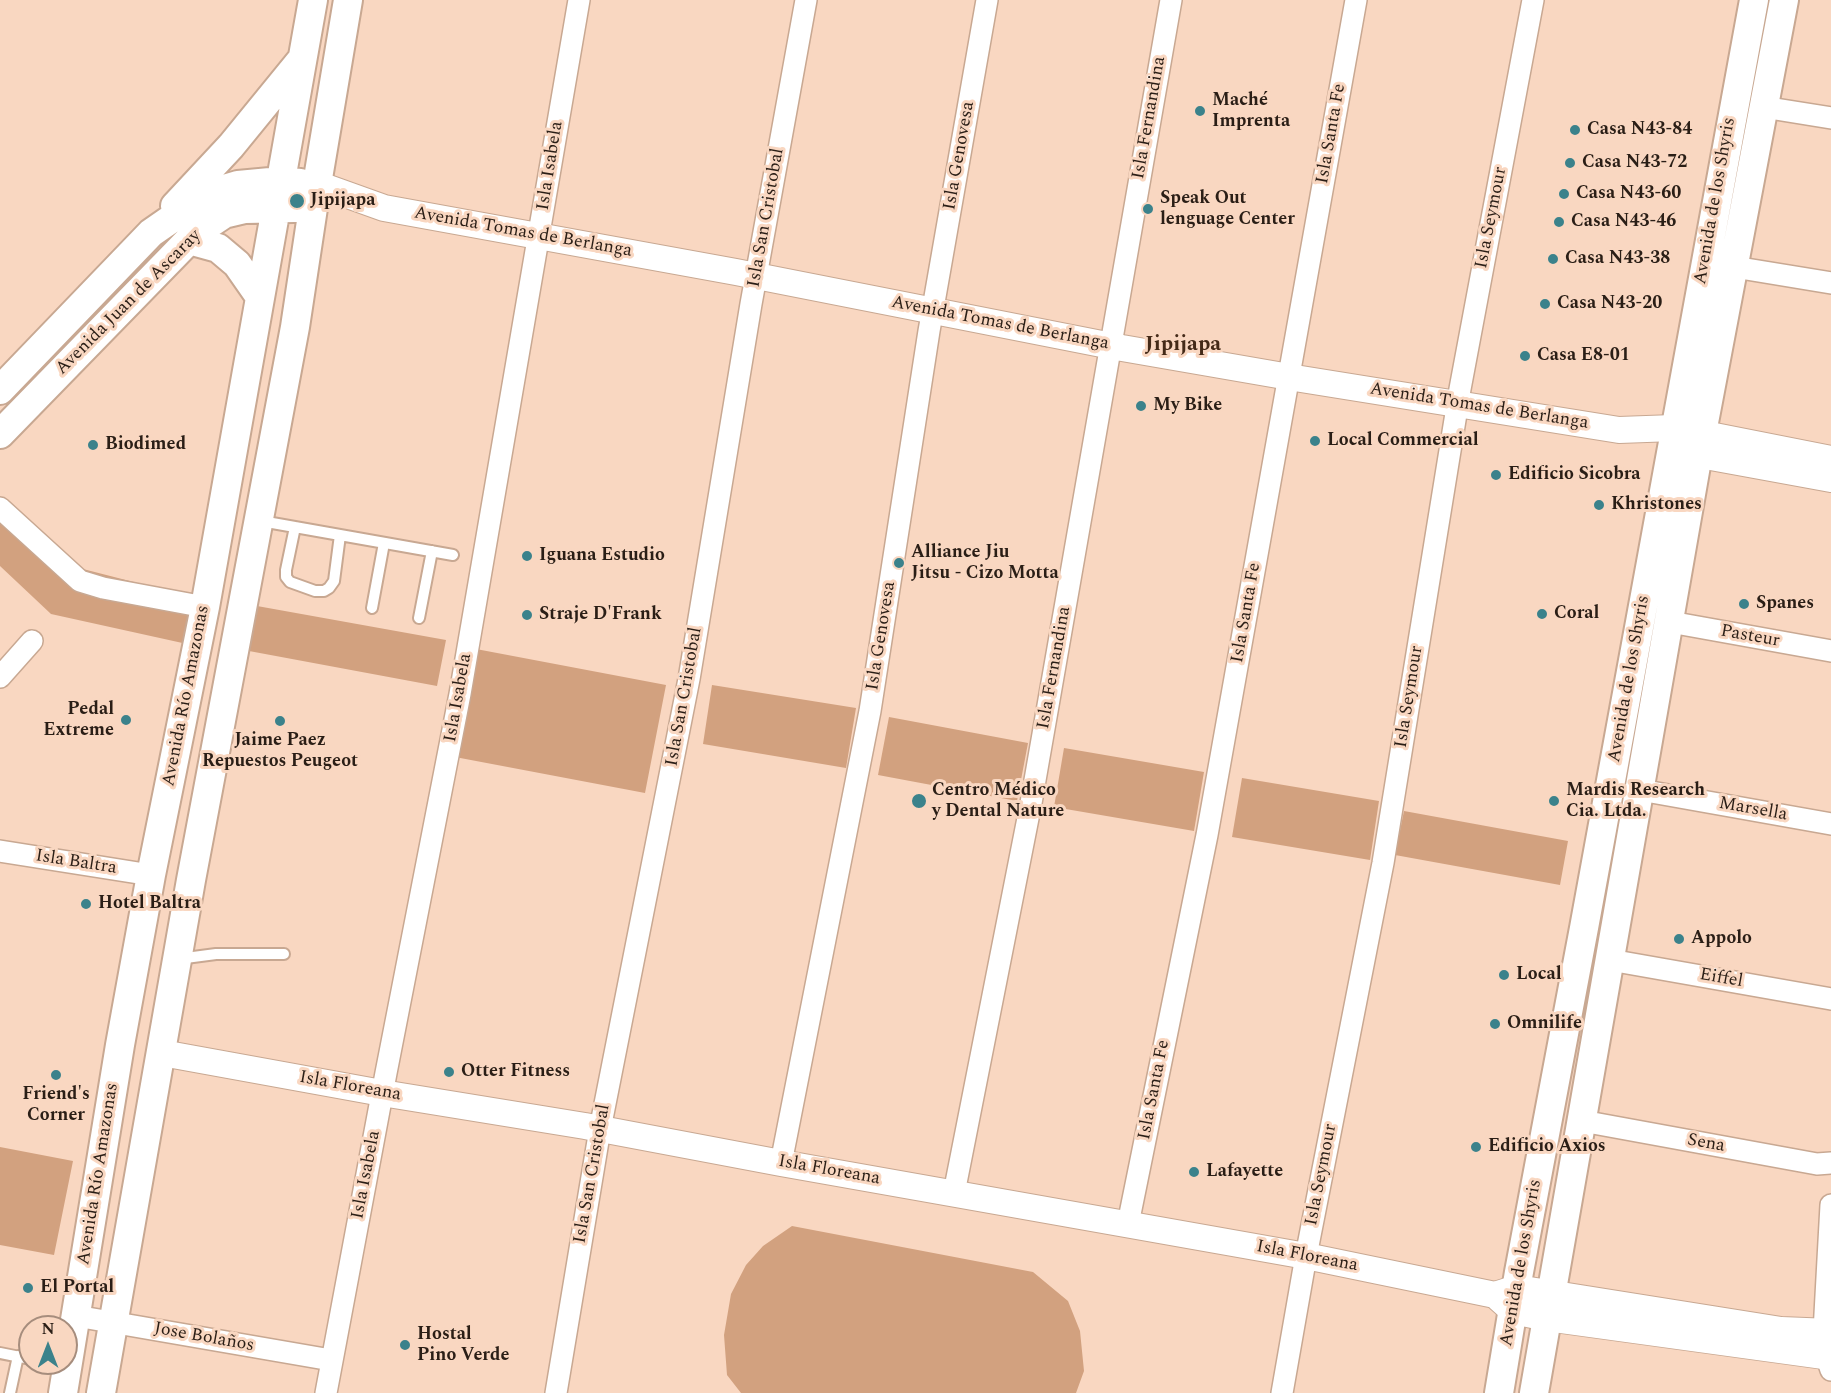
<!DOCTYPE html>
<html>
<head>
<meta charset="utf-8">
<style>
	body { margin:0 }
	#map { position:relative; width:1831px; height:1393px; overflow:hidden; background:#f9d7c1; font-family:Spectral,serif }
	canvas { display:block }
	.north { position:absolute; left:18px; top:1315px; width:60px; height:60px; box-sizing:border-box; background:#f9d7c1; border:2px solid #a68d7d; border-radius:50%; rotate:0deg; font-size:16px; font-weight:700; line-height:24px; text-align:center; color:#2a1e16 }
	.north::after { content:''; display:block; margin:auto; width:21px; height:27px; background:#3b828b; clip-path:polygon(50% 0,100% 100%,50% 72%,0 100%) }
</style>
</head>
<body>
<div id="map">
<canvas width="1831" height="1393"></canvas>
<div class="north">N</div>
</div>
<script>
const ctx = document.querySelector('canvas').getContext('2d');
ctx.lineJoin = 'round';
function paint(path, color) { ctx.fillStyle = color; ctx.fill(path, 'evenodd'); }
const poly = rows => new Path2D(rows.map(r => 'M' + r).join(''));
function trace(path, color, width, dash) { ctx.strokeStyle = color; ctx.lineWidth = width; ctx.lineCap = dash ? 'butt' : 'round'; ctx.setLineDash(dash || []); ctx.stroke(path); }
function write(font, color, halo, rows, align = 'center') {
  ctx.font = font + ' Spectral,serif'; ctx.lineWidth = 6; ctx.setLineDash([]); ctx.textBaseline = 'middle'; ctx.strokeStyle = halo; ctx.fillStyle = color; for (const [text, x, y, turn = 0] of rows) {
    ctx.save(); ctx.translate(x, y); ctx.rotate((+turn || 0) * Math.PI / 180); ctx.textAlign = isNaN(turn) ? turn : align; if (halo) ctx.strokeText(text, 0, 0); ctx.fillText(text, 0, 0); ctx.restore();
  }
}
paint(poly([
	[0,498,79,568,196,598,187,644,51,614,0,566],
	[257,606,446,640,437,686,249,651],
	[476,649,666,685,645,793,455,757],
	[712,685,856,708,846,768,703,744],
	[889,717,1028,743,1017,801,878,775],
	[1064,748,1204,772,1194,831,1054,807],
	[1242,778,1379,801,1370,860,1232,837],
	[1404,811,1568,841,1560,885,1395,855],
	[0,1147,73,1161,54,1255,0,1245],
	[792,1226,1033,1272,1068,1301,1080,1331,1084,1371,1076,1393,741,1393,727,1375,724,1335,731,1294,746,1265,763,1246]
]), '#d2a17f');
const service = poly([
	[261,521,453,555],
	[295,527,286,570,286,577,290,582,315,591,324,591,329,588,334,581,340,535],
	[372,608,384,543],
	[419,618,432,551],
	[178,959,216,954,284,954],
	[0,1353,30,1359],
	[48,1363,67,1368],
	[10,1393,18,1356]
]);
const minor = poly([
	[1763,107,1831,118],
	[1734,267,1831,283],
	[0,508,80,581,103,588,205,607],
	[1670,622,1831,651],
	[0,677,32,641],
	[1640,790,1831,824],
	[0,851,151,875],
	[1610,960,1831,999],
	[1582,1121,1817,1164,1831,1163],
	[781,1163,870,711,929,331,987,0],
	[954,1193,1031,803,1171,0],
	[1831,1205,1824,1332,1827,1358,1831,1370],
	[1128,1224,1207,835,1356,0],
	[76,1316,331,1360],
	[326,1393,386,1073,460,694,579,0],
	[556,1393,600,1129,689,679,751,304,806,0],
	[1282,1393,1306,1256,1383,863,1460,389,1533,0]
]);
const tertiary = poly([
	[317,184,384,208,736,272,1122,348,1301,379,1619,430,1674,428,1831,459],
	[1678,451,1831,479],
	[162,1053,382,1093,585,1126,781,1163,1306,1256,1495,1295,1513,1311,1547,1318,1831,1357],
	[1498,1294,1517,1288,1781,1330,1831,1332]
]);
const secondary = poly([
	[175,206,231,146,302,59],
	[189,240,218,248,237,264,260,297],
	[0,390,151,233,200,199,228,188,238,185,281,181,300,183],
	[0,434,189,240,206,226,224,214,245,209,294,208],
	[63,1393,120,1045,151,875,205,607,313,0],
	[101,1393,191,880,295,327,313,208,348,0],
	[1499,1393,1519,1272,1584,928,1754,0],
	[1534,1393,1698,454,1784,0]
]);
trace(service, '#c8a892', 14);
trace(minor, '#c8a892', 24);
trace(tertiary, '#c8a892', 28);
trace(secondary, '#c8a892', 32);
trace(service, '#fff', 10);
trace(minor, '#fff', 21);
trace(tertiary, '#fff', 26);
trace(secondary, '#fff', 28);
for (const [x, y, r, color] of [
	[1200,111,6,"#3b828b"],
	[1575,130,6,"#3b828b"],
	[1570,163,6,"#3b828b"],
	[1564,194,6,"#3b828b"],
	[297,201,8,"#3b828b"],
	[1148,209,6,"#3b828b"],
	[1559,222,6,"#3b828b"],
	[1553,259,6,"#3b828b"],
	[1545,304,6,"#3b828b"],
	[1525,356,6,"#3b828b"],
	[1141,406,6,"#3b828b"],
	[1315,441,6,"#3b828b"],
	[93,445,6,"#3b828b"],
	[1496,475,6,"#3b828b"],
	[1599,505,6,"#3b828b"],
	[527,556,6,"#3b828b"],
	[899,563,6,"#3b828b"],
	[1744,604,6,"#3b828b"],
	[1542,614,6,"#3b828b"],
	[527,615,6,"#3b828b"],
	[126,720,6,"#3b828b"],
	[280,721,6,"#3b828b"],
	[919,801,8,"#3b828b"],
	[1554,801,6,"#3b828b"],
	[86,904,6,"#3b828b"],
	[1679,939,6,"#3b828b"],
	[1504,975,6,"#3b828b"],
	[1495,1024,6,"#3b828b"],
	[449,1072,6,"#3b828b"],
	[56,1075,6,"#3b828b"],
	[1476,1147,6,"#3b828b"],
	[1194,1172,6,"#3b828b"],
	[28,1288,6,"#3b828b"],
	[405,1345,6,"#3b828b"]
]) { const dot = new Path2D(); dot.arc(x, y, r, 0, 2 * Math.PI); ctx.fillStyle = color; ctx.fill(dot); trace(dot, '#f9d7c1', 2); }
write('bold 18px', '#2a1e16', '#f9d7c1', [
	["Maché",1212,101],
	["Imprenta",1212,122],
	["Casa N43-84",1587,130],
	["Casa N43-72",1582,163],
	["Casa N43-60",1576,194],
	["Speak Out",1160,199],
	["lenguage Center",1160,220],
	["Jipijapa",310,201],
	["Casa N43-46",1571,222],
	["Casa N43-38",1565,259],
	["Casa N43-20",1557,304],
	["Casa E8-01",1537,356],
	["My Bike",1153,406],
	["Local Commercial",1327,441],
	["Biodimed",105,445],
	["Edificio Sicobra",1508,475],
	["Khristones",1611,505],
	["Alliance Jiu",911,553],
	["Jitsu - Cizo Motta",911,574],
	["Iguana Estudio",539,556],
	["Spanes",1756,604],
	["Coral",1554,614],
	["Straje D'Frank",539,615],
	["Pedal",114,710,"right"],
	["Extreme",114,731,"right"],
	["Jaime Paez",280,741,"center"],
	["Repuestos Peugeot",280,762,"center"],
	["Centro Médico",932,791],
	["y Dental Nature",932,812],
	["Mardis Research",1566,791],
	["Cia. Ltda.",1566,812],
	["Hotel Baltra",98,904],
	["Appolo",1691,939],
	["Local",1516,975],
	["Omnilife",1507,1024],
	["Otter Fitness",461,1072],
	["Friend's",56,1095,"center"],
	["Corner",56,1116,"center"],
	["Edificio Axios",1488,1147],
	["Lafayette",1206,1172],
	["El Portal",40,1288],
	["Hostal",417,1335],
	["Pino Verde",417,1356]
], 'left');
write('18px', '#2a1e16', '#f9d7c1', [
	["Isla Fernandina",1150,118,-80],
	["Isla Santa Fe",1332,134,-80],
	["Isla Genovesa",960,156,-80],
	["Isla Isabela",551,166,-81],
	["Avenida de los Shyris",1716,201,-80],
	["Isla San Cristobal",767,218,-80],
	["Isla Seymour",1492,218,-79],
	["Avenida Tomas de Berlanga",523,233,10],
	["Avenida Juan de Ascaray",129,303,-45],
	["Avenida Tomas de Berlanga",1000,324,11],
	["Avenida Tomas de Berlanga",1479,407,9],
	["Isla Santa Fe",1247,613,-80],
	["Isla Genovesa",882,636,-81],
	["Pasteur",1750,637,10],
	["Isla Fernandina",1055,668,-80],
	["Avenida de los Shyris",1630,679,-80],
	["Avenida Río Amazonas",187,696,-79],
	["Isla San Cristobal",685,697,-80],
	["Isla Seymour",1410,697,-81],
	["Isla Isabela",459,698,-80],
	["Marsella",1753,810,10],
	["Isla Baltra",76,863,9],
	["Eiffel",1721,979,10],
	["Isla Floreana",350,1087,10],
	["Isla Santa Fe",1155,1090,-79],
	["Sena",1706,1144,10],
	["Isla Floreana",829,1171,10],
	["Avenida Río Amazonas",99,1174,-81],
	["Isla San Cristobal",593,1174,-80],
	["Isla Isabela",367,1175,-79],
	["Isla Seymour",1322,1175,-79],
	["Isla Floreana",1307,1257,11],
	["Avenida de los Shyris",1522,1263,-80],
	["Jose Bolaños",204,1338,10]
]);
write('bold 21px', '#442a18', '#f9d7c1', [
	["Jipijapa",1183,346]
]);
</script>
</body>
</html>
